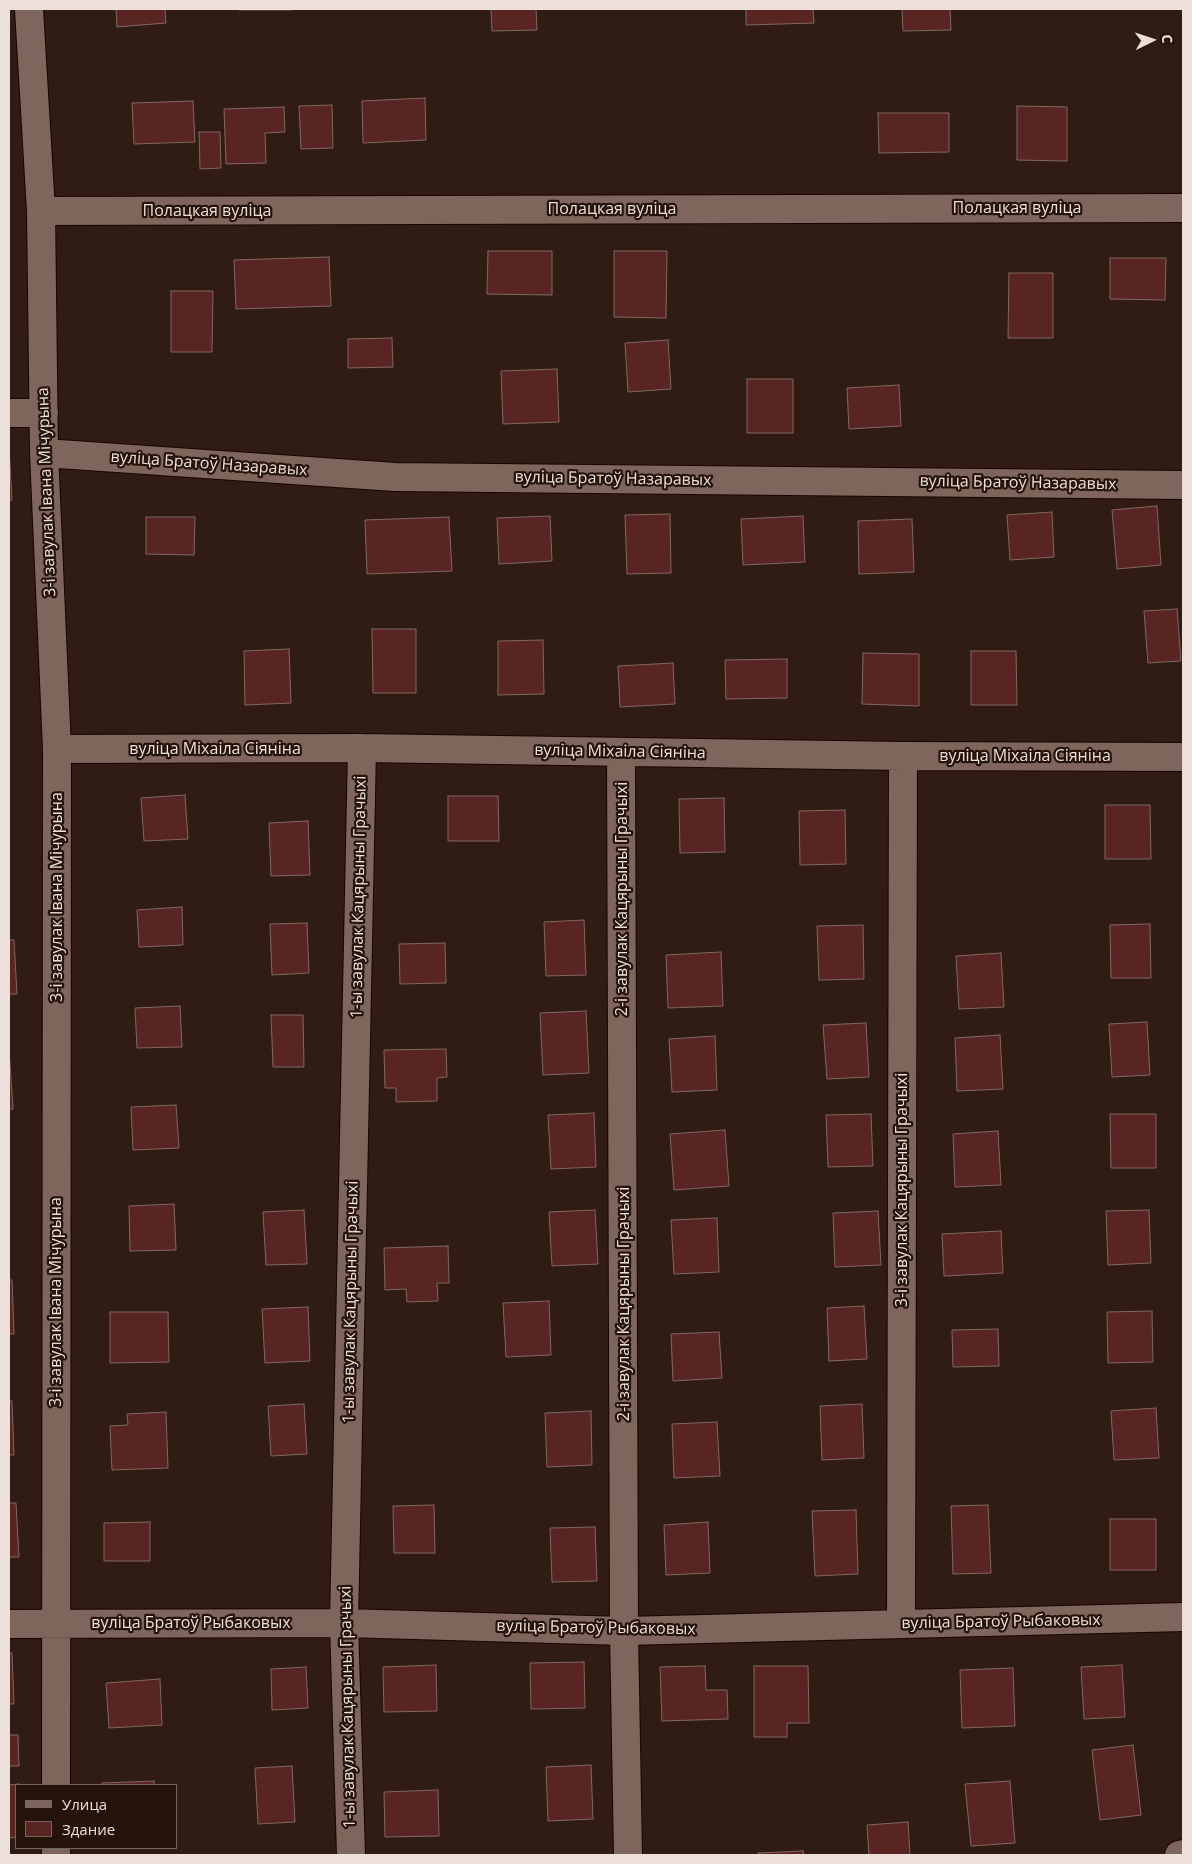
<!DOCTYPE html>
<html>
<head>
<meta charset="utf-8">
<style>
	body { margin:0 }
	#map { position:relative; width:1192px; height:1864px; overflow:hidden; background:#301c13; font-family:"Open Sans",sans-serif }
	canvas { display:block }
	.frame { position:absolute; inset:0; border:10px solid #eddfd9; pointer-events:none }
	.legend { position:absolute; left:15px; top:1784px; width:162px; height:65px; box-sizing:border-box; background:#25130a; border:1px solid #75655d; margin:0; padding:6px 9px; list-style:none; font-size:15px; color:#eddfd9 }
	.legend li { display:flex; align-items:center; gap:10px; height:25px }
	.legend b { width:25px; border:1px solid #75655d }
	.north { position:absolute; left:1127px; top:15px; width:50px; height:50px; -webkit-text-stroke:4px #25130a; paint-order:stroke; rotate:86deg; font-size:14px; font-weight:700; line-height:20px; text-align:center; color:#eddfd9 }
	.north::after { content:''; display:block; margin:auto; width:18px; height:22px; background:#eddfd9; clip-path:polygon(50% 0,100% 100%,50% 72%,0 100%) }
</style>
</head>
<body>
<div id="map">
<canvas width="1192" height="1864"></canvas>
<div class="frame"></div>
<ul class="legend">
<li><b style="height:6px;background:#7e665c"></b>Улица</li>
<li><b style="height:14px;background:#582523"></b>Здание</li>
</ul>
<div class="north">С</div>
</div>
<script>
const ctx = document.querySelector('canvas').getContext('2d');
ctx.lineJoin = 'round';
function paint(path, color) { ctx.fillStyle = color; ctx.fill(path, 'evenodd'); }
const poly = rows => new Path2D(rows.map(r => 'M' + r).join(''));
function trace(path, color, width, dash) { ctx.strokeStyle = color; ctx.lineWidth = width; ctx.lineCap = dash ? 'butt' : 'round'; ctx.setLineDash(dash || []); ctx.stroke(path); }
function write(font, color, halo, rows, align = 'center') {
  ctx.font = font + ' "Open Sans",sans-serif'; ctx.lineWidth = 4.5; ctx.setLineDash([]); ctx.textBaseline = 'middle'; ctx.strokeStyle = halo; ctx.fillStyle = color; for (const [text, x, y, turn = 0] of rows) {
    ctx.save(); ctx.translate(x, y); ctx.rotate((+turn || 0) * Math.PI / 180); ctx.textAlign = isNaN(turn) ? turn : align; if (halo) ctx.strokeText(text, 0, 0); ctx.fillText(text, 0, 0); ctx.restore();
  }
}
const building = poly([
	[116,9,165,9,166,23,117,27,116,9],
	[239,9,292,9,292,10,239,10,239,9],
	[491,9,536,9,537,30,492,31,491,9],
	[746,9,813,9,814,23,746,25,746,9],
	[902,9,950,9,951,30,903,31,902,9],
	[425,98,426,140,363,143,362,101,425,98],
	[193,101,195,142,134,144,132,103,193,101],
	[332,105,333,148,301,149,299,106,332,105],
	[1017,106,1067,107,1067,161,1017,160,1017,106],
	[284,107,285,132,265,133,266,163,226,164,224,109,284,107],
	[878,113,949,113,949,152,879,153,878,113],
	[199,132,220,132,221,168,200,169,199,132],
	[488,251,552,251,552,295,487,294,488,251],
	[614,251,667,251,666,318,614,317,614,251],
	[329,257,331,306,236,309,234,260,329,257],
	[1110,258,1166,258,1165,300,1110,299,1110,258],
	[1009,273,1053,273,1053,338,1008,338,1009,273],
	[171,291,213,291,212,352,171,352,171,291],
	[392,338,393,367,348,368,348,339,392,338],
	[668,340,671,389,628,392,625,343,668,340],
	[557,369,559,422,503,424,501,371,557,369],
	[747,379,793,379,793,433,747,433,747,379],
	[899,385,901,426,849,429,847,388,899,385],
	[9,447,12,500,9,501,9,447],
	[1157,506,1161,565,1117,569,1112,510,1157,506],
	[1052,512,1054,557,1010,560,1007,515,1052,512],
	[670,514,671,573,627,574,625,515,670,514],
	[550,516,552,561,499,564,497,518,550,516],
	[803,516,805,562,743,565,741,519,803,516],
	[146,517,195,517,194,555,146,554,146,517],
	[449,517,452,571,367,574,365,520,449,517],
	[912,519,914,572,859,574,858,521,912,519],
	[1177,609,1181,661,1148,663,1144,611,1177,609],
	[372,629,416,629,416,693,373,693,372,629],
	[543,640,544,694,498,695,498,641,543,640],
	[289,649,291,703,245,705,244,651,289,649],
	[971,651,1016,651,1017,705,971,705,971,651],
	[863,653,919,654,919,706,862,704,863,653],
	[787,659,787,698,726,699,725,660,787,659],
	[673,663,675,704,620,707,618,666,673,663],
	[185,795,188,839,144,841,141,798,185,795],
	[448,796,498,796,499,841,448,841,448,796],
	[724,798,725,852,680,853,679,799,724,798],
	[1105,805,1150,805,1151,859,1105,859,1105,805],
	[845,810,846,864,800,865,799,811,845,810],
	[308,821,310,875,271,876,269,823,308,821],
	[182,907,183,945,139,947,137,910,182,907],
	[584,920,586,975,546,976,544,922,584,920],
	[307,923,309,973,272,975,270,924,307,923],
	[1150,924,1151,978,1111,978,1110,925,1150,924],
	[863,925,864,979,819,980,817,926,863,925],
	[9,940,14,940,17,994,9,994,9,940],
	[445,943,446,983,400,984,399,944,445,943],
	[721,952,723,1006,668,1008,666,955,721,952],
	[1001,953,1004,1007,959,1009,956,956,1001,953],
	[180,1006,182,1047,137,1048,135,1008,180,1006],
	[586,1011,589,1073,543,1075,540,1013,586,1011],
	[271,1015,303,1015,304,1067,273,1067,271,1015],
	[1147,1022,1150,1075,1112,1077,1109,1024,1147,1022],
	[866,1023,869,1077,827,1079,823,1025,866,1023],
	[1000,1035,1003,1089,957,1091,955,1038,1000,1035],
	[715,1036,717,1090,672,1092,669,1039,715,1036],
	[446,1049,447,1077,437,1078,437,1101,396,1102,396,1088,385,1088,384,1050,446,1049],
	[9,1050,13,1109,9,1109,9,1050],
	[176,1105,179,1148,133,1150,131,1107,176,1105],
	[594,1113,596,1167,551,1169,548,1115,594,1113],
	[871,1114,873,1166,828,1167,826,1115,871,1114],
	[1110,1114,1156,1114,1156,1168,1111,1168,1110,1114],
	[725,1130,729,1186,674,1190,670,1134,725,1130],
	[998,1131,1001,1185,955,1187,953,1134,998,1131],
	[174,1204,176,1250,130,1251,129,1206,174,1204],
	[304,1210,307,1264,266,1265,263,1212,304,1210],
	[595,1210,598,1264,552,1266,549,1212,595,1210],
	[1149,1210,1151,1263,1108,1265,1106,1211,1149,1210],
	[878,1211,881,1265,835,1267,833,1213,878,1211],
	[717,1218,719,1272,674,1274,671,1220,717,1218],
	[1001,1231,1003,1273,944,1276,942,1234,1001,1231],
	[448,1246,449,1283,437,1283,438,1301,407,1302,406,1289,385,1290,384,1248,448,1246],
	[9,1280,12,1280,14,1334,9,1334,9,1280],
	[549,1301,551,1355,506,1357,503,1303,549,1301],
	[864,1306,867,1359,829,1361,827,1308,864,1306],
	[308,1307,310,1361,265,1363,262,1309,308,1307],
	[1152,1311,1153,1362,1108,1363,1107,1312,1152,1311],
	[110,1312,168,1312,169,1362,110,1363,110,1312],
	[998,1329,999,1366,953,1367,952,1330,998,1329],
	[719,1332,722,1378,673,1381,671,1334,719,1332],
	[9,1401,12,1401,14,1455,9,1455,9,1401],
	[304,1404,307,1454,271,1456,268,1406,304,1404],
	[862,1404,864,1458,822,1460,820,1406,862,1404],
	[1156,1408,1159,1458,1114,1460,1111,1411,1156,1408],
	[591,1411,592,1465,547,1467,545,1413,591,1411],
	[166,1412,168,1468,112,1470,110,1426,128,1425,127,1414,166,1412],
	[717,1422,720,1476,674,1478,672,1424,717,1422],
	[9,1503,16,1503,19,1557,9,1557,9,1503],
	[434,1505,435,1553,394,1553,393,1506,434,1505],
	[988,1505,991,1573,953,1574,951,1506,988,1505],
	[856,1510,858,1574,815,1576,812,1511,856,1510],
	[1110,1519,1156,1519,1156,1570,1110,1570,1110,1519],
	[150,1522,150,1561,104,1561,104,1523,150,1522],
	[708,1522,710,1573,666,1575,664,1525,708,1522],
	[595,1527,597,1581,552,1582,550,1528,595,1527],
	[9,1653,12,1653,14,1704,9,1704,9,1653],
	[584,1662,585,1708,531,1709,530,1663,584,1662],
	[436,1665,437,1711,384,1712,383,1667,436,1665],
	[1122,1665,1125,1717,1084,1719,1081,1667,1122,1665],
	[705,1666,706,1690,727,1690,728,1719,662,1721,660,1667,705,1666],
	[754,1666,808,1666,809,1723,787,1723,787,1737,754,1737,754,1666],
	[306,1667,308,1708,272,1710,271,1669,306,1667],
	[1013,1668,1015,1726,962,1728,960,1670,1013,1668],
	[160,1679,162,1725,109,1728,106,1683,160,1679],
	[9,1735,18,1735,19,1766,9,1766,9,1735],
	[1133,1745,1141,1815,1100,1820,1092,1750,1133,1745],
	[591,1765,593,1819,548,1821,546,1767,591,1765],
	[292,1766,295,1822,258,1824,255,1768,292,1766],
	[154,1781,154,1785,102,1785,102,1783,154,1781],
	[1010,1781,1015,1843,971,1846,965,1784,1010,1781],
	[19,1784,16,1785,16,1837,9,1838,9,1785,19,1784],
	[438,1790,439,1836,385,1837,384,1792,438,1790],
	[908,1822,910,1855,869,1855,867,1825,908,1822],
	[803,1851,804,1855,758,1855,758,1853,803,1851]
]);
paint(building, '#582523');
trace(building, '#826765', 1);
const minor = poly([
	[29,9,41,211,44,453,57,749,56,1785],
	[41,211,1183,208],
	[9,413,44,413],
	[44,453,395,477,1183,485],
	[57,749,362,748,903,756,1183,757],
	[621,752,624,1631,628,1855],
	[9,1624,344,1623,624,1631,1183,1617],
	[901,1624,903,756],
	[56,1848,56,1855],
	[351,1855,344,1623,362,748],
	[1179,1855,1183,1854]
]);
trace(minor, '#170602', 30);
trace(minor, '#7e665c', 28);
write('16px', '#eddfd9', '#25130a', [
	["Полацкая вуліца",1017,208],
	["Полацкая вуліца",612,209],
	["Полацкая вуліца",207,211],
	["вуліца Братоў Назаравых",209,464,4],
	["вуліца Братоў Назаравых",613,479,1],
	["вуліца Братоў Назаравых",1018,483,1],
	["3-і завулак Івана Мічурына",47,492,-92],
	["вуліца Міхаіла Сіяніна",215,749],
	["вуліца Міхаіла Сіяніна",620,752,1],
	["вуліца Міхаіла Сіяніна",1025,756],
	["3-і завулак Івана Мічурына",57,897,-90],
	["1-ы завулак Кацярыны Грачыхі",359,897,-89],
	["2-і завулак Кацярыны Грачыхі",622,899,-90],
	["3-і завулак Кацярыны Грачыхі",902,1190,-90],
	["3-і завулак Івана Мічурына",56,1302,-90],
	["1-ы завулак Кацярыны Грачыхі",351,1302,-89],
	["2-і завулак Кацярыны Грачыхі",624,1304,-90],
	["вуліца Братоў Рыбаковых",1001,1622,-1],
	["вуліца Братоў Рыбаковых",191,1623],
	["вуліца Братоў Рыбаковых",596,1628,1],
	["1-ы завулак Кацярыны Грачыхі",348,1707,-91]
]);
</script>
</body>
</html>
